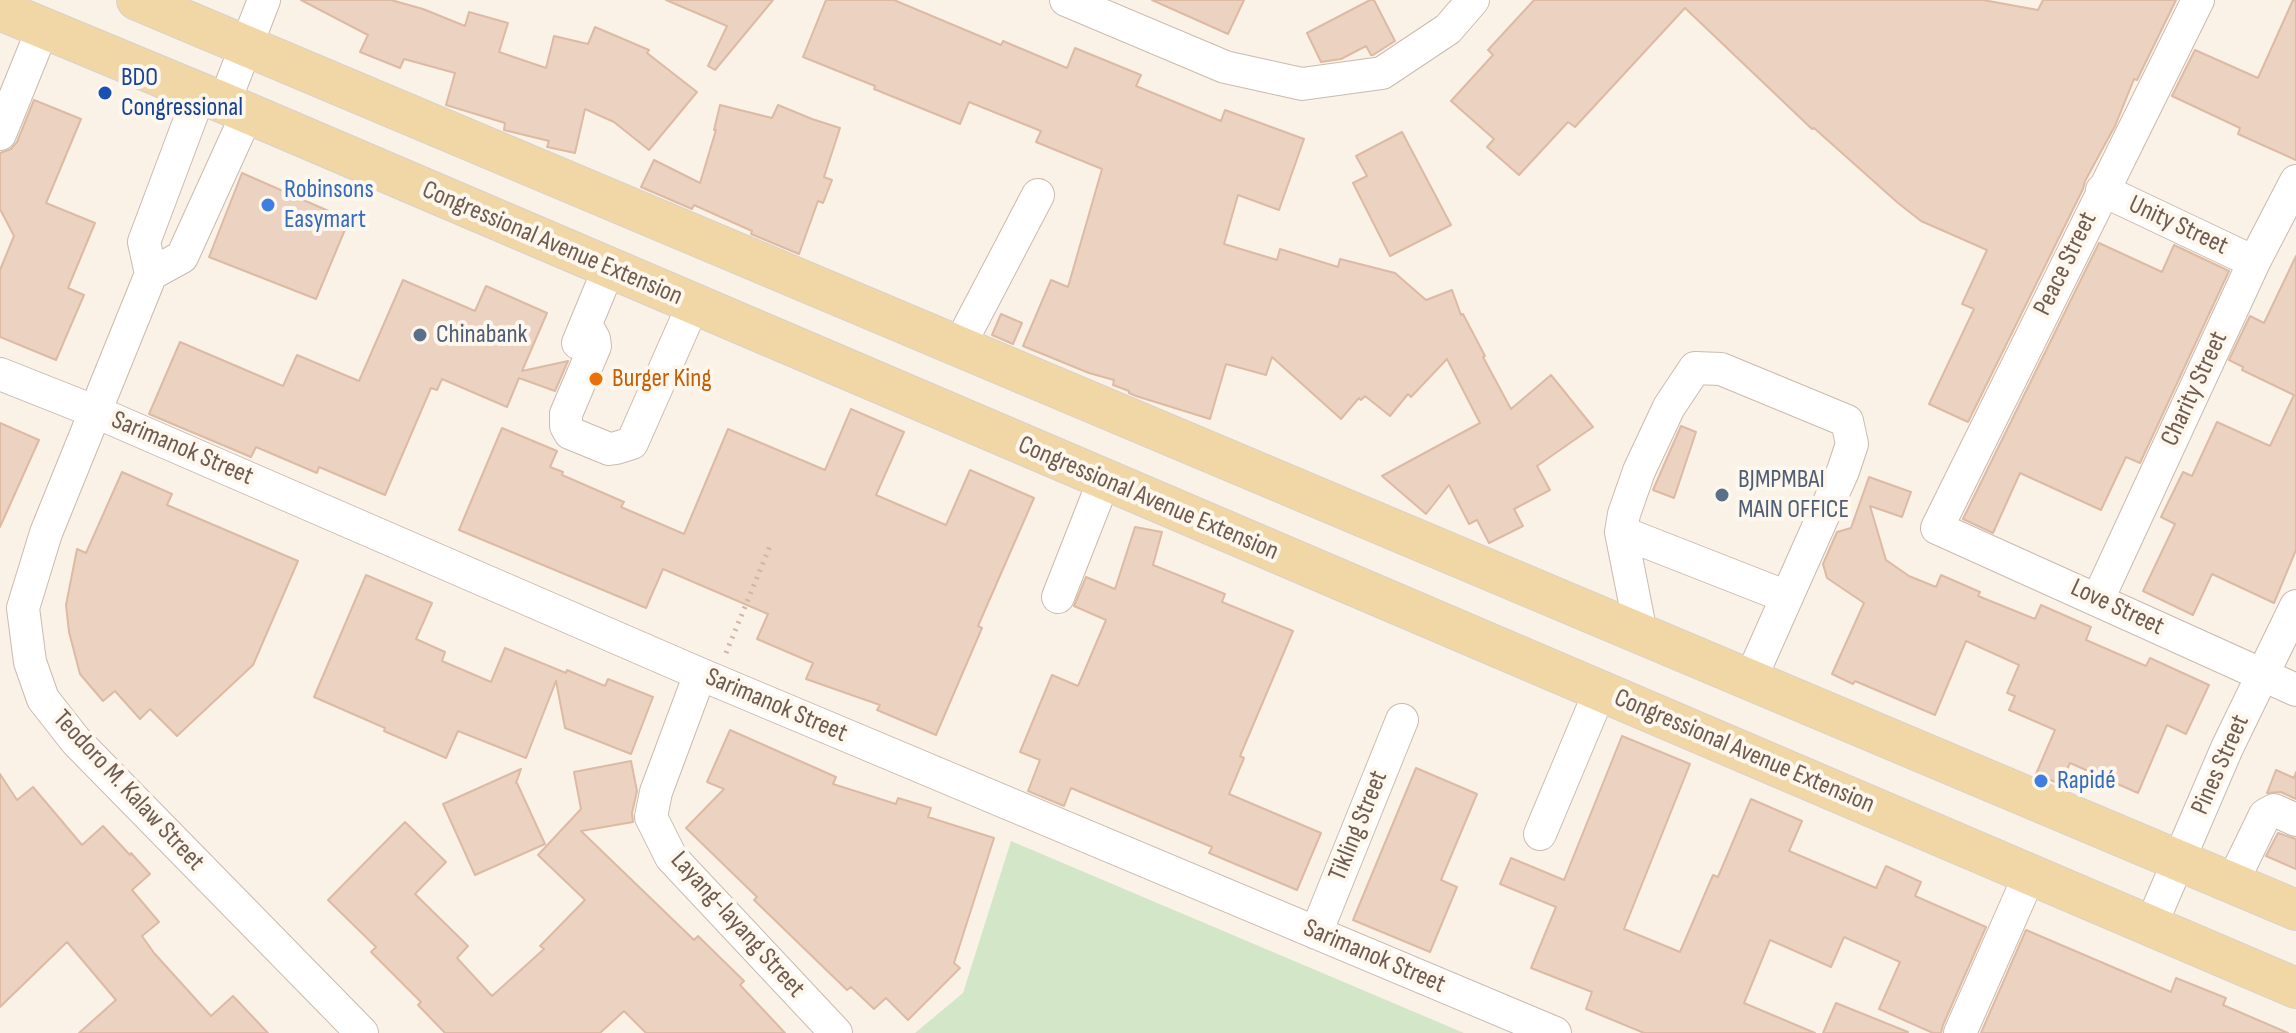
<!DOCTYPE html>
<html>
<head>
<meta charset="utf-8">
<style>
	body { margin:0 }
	canvas { display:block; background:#faf2e7 }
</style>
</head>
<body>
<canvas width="2296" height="1033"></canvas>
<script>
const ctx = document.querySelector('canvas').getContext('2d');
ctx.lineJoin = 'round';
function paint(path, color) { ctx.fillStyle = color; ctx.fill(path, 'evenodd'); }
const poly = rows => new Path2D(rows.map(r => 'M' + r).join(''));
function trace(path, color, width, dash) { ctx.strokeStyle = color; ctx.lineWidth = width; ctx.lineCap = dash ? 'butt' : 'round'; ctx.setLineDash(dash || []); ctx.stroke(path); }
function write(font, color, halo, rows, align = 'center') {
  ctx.font = font + ' "Sofia Sans Condensed",sans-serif'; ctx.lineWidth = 8; ctx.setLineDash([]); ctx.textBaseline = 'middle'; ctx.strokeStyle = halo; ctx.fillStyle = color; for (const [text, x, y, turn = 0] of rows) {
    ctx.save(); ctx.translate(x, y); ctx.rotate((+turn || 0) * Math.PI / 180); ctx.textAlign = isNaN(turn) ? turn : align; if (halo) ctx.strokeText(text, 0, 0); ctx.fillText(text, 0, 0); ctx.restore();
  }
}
paint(poly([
	[1011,841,1464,1033,915,1033,963,993]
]), '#d3e6c7');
const building = poly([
	[301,0,391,0,423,9,465,26,469,12,508,23,499,52,546,68,554,36,588,44,595,27,649,50,647,53,697,92,649,150,614,122,585,109,575,153,547,147,549,141,504,130,505,123,446,105,455,73,404,59,400,68,360,52,368,35,301,0],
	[666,0,773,0,715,70,708,66,727,26,666,0],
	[826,0,894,0,1001,45,1003,41,1067,68,1075,48,1141,75,1136,86,1221,121,1225,110,1304,139,1279,210,1238,195,1224,244,1277,260,1280,249,1338,267,1340,259,1395,273,1426,300,1452,290,1461,315,1463,314,1485,356,1483,357,1511,409,1551,375,1593,427,1537,466,1550,490,1514,509,1523,526,1489,543,1477,520,1469,524,1449,485,1426,514,1382,476,1480,423,1447,359,1411,397,1408,394,1390,416,1365,396,1361,400,1359,398,1341,419,1272,357,1266,375,1226,364,1210,419,1136,396,1129,393,1129,391,1113,385,1114,380,1089,373,1023,346,1051,280,1068,287,1102,169,1036,142,1041,131,969,102,960,124,874,89,875,86,803,57,826,0],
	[1152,0,1244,0,1228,34,1152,0],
	[1370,0,1374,0,1395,41,1373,55,1371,55,1366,46,1341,59,1321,62,1307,33,1370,0],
	[1534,0,1983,0,2038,10,2043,0,2176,0,2137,80,2134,79,2115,126,2085,181,2083,189,1968,422,1929,404,1974,309,1962,304,1987,250,1921,221,1898,203,1814,128,1812,129,1685,8,1575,127,1568,122,1519,175,1487,147,1494,139,1451,101,1493,55,1488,50,1534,0],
	[2293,0,2296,0,2296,160,2238,134,2240,128,2172,96,2195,50,2258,78,2293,0],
	[34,100,81,119,46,203,95,223,68,288,84,295,56,360,0,337,0,270,14,236,0,209,0,153,11,149,17,142,34,100],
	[720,105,772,118,778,105,812,119,840,128,824,177,832,180,823,203,818,201,799,254,751,234,752,231,694,205,692,209,641,187,654,160,700,183,716,130,714,130,720,105],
	[1402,132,1451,225,1390,256,1353,183,1367,176,1356,156,1402,132],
	[242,173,349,220,316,299,209,257,242,173],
	[2099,243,2162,272,2174,245,2229,271,2140,463,2126,457,2101,510,2020,473,1993,533,1963,519,2099,243],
	[2296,256,2296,550,2274,603,2212,574,2193,615,2143,591,2175,524,2161,517,2183,472,2192,476,2217,422,2270,446,2294,395,2242,370,2243,367,2229,360,2250,316,2264,323,2296,256],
	[403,280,475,311,486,286,547,313,522,371,568,361,555,391,519,378,507,407,442,379,437,390,431,388,385,495,319,467,317,473,256,447,251,457,149,414,180,342,283,386,297,355,359,381,403,280],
	[1001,314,1022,323,1013,344,992,335,1001,314],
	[851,409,904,432,876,495,946,525,970,470,1034,498,978,626,982,628,936,735,877,710,880,705,806,679,813,663,757,639,768,614,663,569,646,608,459,530,502,428,557,451,550,467,563,472,562,475,624,502,621,507,684,534,728,429,825,470,851,409],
	[0,423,39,440,0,527,0,423],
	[1681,426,1696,432,1674,498,1653,490,1681,426],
	[122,472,172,494,167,505,298,561,253,665,177,736,150,709,140,719,115,691,103,701,80,674,69,632,66,605,77,549,86,553,122,472],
	[1869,477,1911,492,1902,517,1870,506,1886,560,1909,576,1936,587,1941,575,1980,592,1978,596,2035,619,2041,605,2091,627,2086,640,2146,666,2150,658,2209,685,2186,734,2167,725,2138,793,2070,763,2060,784,2036,774,2055,730,2009,710,2015,696,2007,693,2019,665,1966,641,1935,715,1855,681,1853,684,1832,674,1864,603,1827,578,1823,564,1837,532,1851,528,1869,477],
	[1135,527,1162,532,1153,565,1225,594,1222,602,1293,631,1240,756,1244,758,1229,794,1321,833,1297,890,1209,853,1212,847,1071,788,1064,806,1028,791,1040,760,1020,752,1052,675,1078,686,1106,620,1074,606,1086,577,1115,589,1135,527],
	[366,575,432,603,416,639,445,652,442,661,491,682,505,648,566,673,567,670,605,686,608,679,653,697,631,754,565,728,556,681,526,758,458,731,446,758,384,731,385,728,314,697,366,575],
	[730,730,836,777,833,784,896,804,898,798,931,808,928,817,994,838,954,963,960,968,908,1020,886,998,874,1009,851,987,847,990,754,900,757,897,686,828,724,789,707,782,730,730],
	[1622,736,1690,764,1624,929,1680,952,1713,875,1718,877,1751,799,1802,821,1789,851,1876,888,1886,866,1921,882,1915,896,1986,927,1943,1025,1941,1033,1933,1033,1879,1009,1900,962,1844,937,1831,967,1770,940,1744,1003,1815,1033,1644,1033,1586,1009,1592,992,1531,968,1556,907,1500,884,1511,858,1564,880,1622,736],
	[631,761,637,791,632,813,633,822,581,831,694,940,698,936,744,981,740,985,785,1033,646,1033,624,1011,600,1033,445,1033,418,1005,421,1002,371,952,376,947,328,900,405,822,446,862,415,894,468,946,457,958,492,996,544,949,540,946,585,900,538,855,581,809,574,772,631,761],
	[1416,768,1477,794,1441,880,1457,887,1430,952,1353,920,1416,768],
	[521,769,516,783,517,783,545,844,475,875,443,804,521,769],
	[2276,770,2294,778,2296,772,2296,799,2281,792,2267,793,2276,770],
	[0,774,17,800,33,787,82,845,103,826,130,855,131,853,150,874,132,890,159,922,142,936,154,953,211,1016,233,996,268,1033,79,1033,116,1000,67,942,0,1007,0,774],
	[2278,833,2296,839,2296,869,2266,856,2278,833],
	[2026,930,2171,992,2176,978,2226,998,2223,1005,2288,1033,1981,1033,2026,930],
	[1836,1003,1908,1032,1908,1033,1823,1033,1836,1003]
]);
paint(building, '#ecd2c1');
trace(building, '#ddbaa3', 2);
const minor = poly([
	[1066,0,1225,67,1302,84,1382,73,1448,29,1473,0],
	[2198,0,1937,528,2296,690],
	[200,93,144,242,151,274,46,533,23,608,30,662,43,699,76,741,362,1033],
	[224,103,264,0],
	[0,134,43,28],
	[2102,190,2254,262],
	[151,274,182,257,247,114],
	[586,325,594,339,595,346,566,414,566,426,570,433,609,449,616,448,632,443,693,305],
	[578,343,609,268],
	[959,346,1038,195],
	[0,374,96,412,700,674,1555,1033],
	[1621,532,1787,597],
	[1058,597,1104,480],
	[2098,599,2254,262,2296,181],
	[1641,633,1621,532,1624,514,1639,471,1669,407,1695,368,1721,369,1847,421,1852,444,1843,471,1750,680],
	[700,674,656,792,651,817,671,857,836,1033],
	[1540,834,1600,691],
	[2232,883,2265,815,2274,810,2296,820],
	[2151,925,2227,748,2296,606],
	[1316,933,1402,720],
	[1960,1033,2030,874]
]);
const major = poly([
	[137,0,2296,910],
	[0,10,224,103,2296,988]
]);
trace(minor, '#cbbaae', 34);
trace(major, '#d7d1cd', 42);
trace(poly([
	[726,653,770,546]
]), '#d1b6a5', 5, [2, 6]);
trace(minor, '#fff', 32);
trace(major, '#f1d6a6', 40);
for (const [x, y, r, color] of [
	[105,93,8,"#1a4fb4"],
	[268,205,8,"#3f7fe0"],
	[420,335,8,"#5c6f8a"],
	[596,379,8,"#e8710a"],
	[1722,495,8,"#5c6f8a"],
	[2041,781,8,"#3f7fe0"]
]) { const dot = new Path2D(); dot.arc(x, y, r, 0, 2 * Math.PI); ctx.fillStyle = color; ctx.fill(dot); trace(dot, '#fdf7ed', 3); }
write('26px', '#164399', '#fdf7ed', [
	["BDO",121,78],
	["Congressional",121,108]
], 'left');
write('26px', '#366cbe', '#fdf7ed', [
	["Robinsons",284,190],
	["Easymart",284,220],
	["Rapidé",2057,781]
], 'left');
write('26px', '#715a4e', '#fdf7ed', [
	["Unity Street",2178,226,25],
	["Congressional Avenue Extension",552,244,23],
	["Peace Street",2066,264,-64],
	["Charity Street",2195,389,-65],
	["Sarimanok Street",182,449,23],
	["Congressional Avenue Extension",1148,499,23],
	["Love Street",2117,608,25],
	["Sarimanok Street",776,706,23],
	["Congressional Avenue Extension",1744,752,23],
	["Pines Street",2221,765,-66],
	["Teodoro M. Kalaw Street",128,791,47],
	["Tikling Street",1359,826,-68],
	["Layang-layang Street",737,925,48],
	["Sarimanok Street",1374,957,23]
]);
write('26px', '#4e5e75', '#fdf7ed', [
	["Chinabank",436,335],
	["BJMPMBAI",1738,480],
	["MAIN OFFICE",1738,510]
], 'left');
write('26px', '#c56008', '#fdf7ed', [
	["Burger King",612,379]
], 'left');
</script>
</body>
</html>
